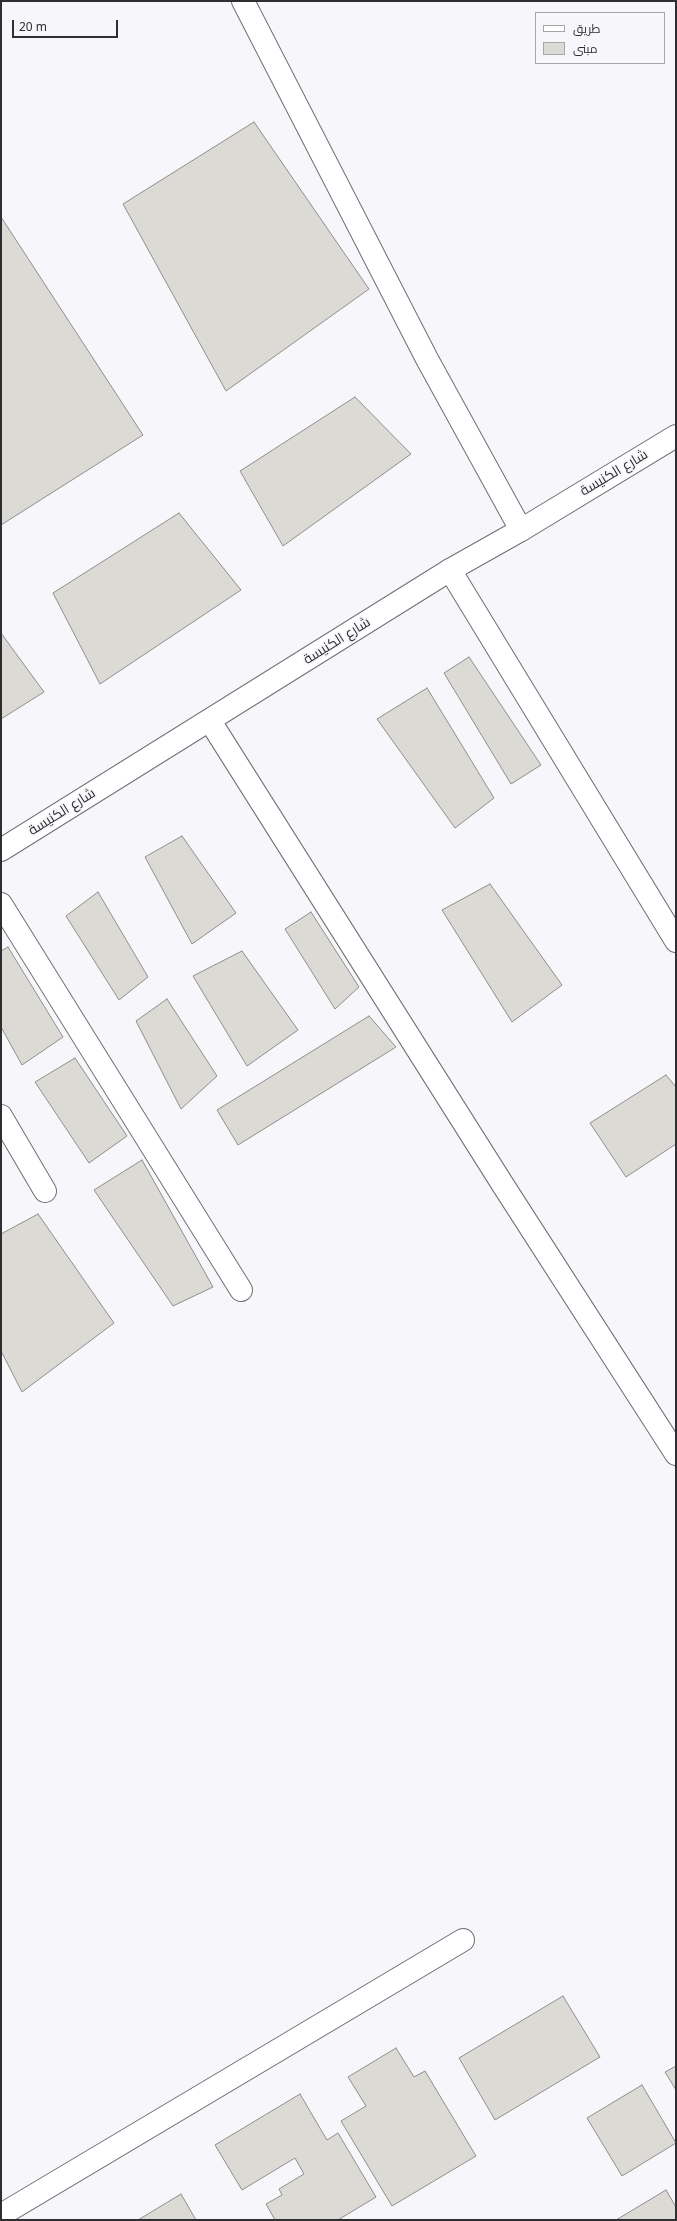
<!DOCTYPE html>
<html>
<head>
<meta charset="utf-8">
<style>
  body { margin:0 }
  #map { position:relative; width:677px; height:2221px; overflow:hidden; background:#f7f6fb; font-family:"Noto Sans",Cairo,sans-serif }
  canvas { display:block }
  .frame { position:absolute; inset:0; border:2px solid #2f2f31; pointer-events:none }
  .legend { position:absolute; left:535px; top:12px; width:130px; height:52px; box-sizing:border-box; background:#f7f6fb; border:1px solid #a7a6aa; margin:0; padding:5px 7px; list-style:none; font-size:12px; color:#2f2f31 }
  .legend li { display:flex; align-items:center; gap:8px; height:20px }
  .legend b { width:20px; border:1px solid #a7a6aa }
  .scale { position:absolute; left:12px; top:20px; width:106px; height:18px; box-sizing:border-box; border:2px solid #2f2f31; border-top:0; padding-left:5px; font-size:12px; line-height:14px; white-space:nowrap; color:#2f2f31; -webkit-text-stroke:3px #f7f6fb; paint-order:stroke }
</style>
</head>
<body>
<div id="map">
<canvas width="677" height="2221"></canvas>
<div class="frame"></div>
<ul class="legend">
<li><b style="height:5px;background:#fff"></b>طريق</li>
<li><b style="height:11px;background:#dbdad5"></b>مبنى</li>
</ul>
<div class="scale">20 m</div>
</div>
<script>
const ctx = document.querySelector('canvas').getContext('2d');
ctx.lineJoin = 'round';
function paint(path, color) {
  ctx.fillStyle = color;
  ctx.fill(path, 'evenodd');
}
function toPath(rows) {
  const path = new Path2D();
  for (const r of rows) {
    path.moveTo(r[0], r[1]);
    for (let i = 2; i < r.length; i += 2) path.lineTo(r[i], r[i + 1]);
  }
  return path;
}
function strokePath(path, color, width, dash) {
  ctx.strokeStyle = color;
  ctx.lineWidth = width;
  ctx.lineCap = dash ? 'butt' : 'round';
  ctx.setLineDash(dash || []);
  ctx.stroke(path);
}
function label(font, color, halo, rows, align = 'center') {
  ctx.font = font + ' "Noto Sans",Cairo,sans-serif';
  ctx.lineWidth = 3.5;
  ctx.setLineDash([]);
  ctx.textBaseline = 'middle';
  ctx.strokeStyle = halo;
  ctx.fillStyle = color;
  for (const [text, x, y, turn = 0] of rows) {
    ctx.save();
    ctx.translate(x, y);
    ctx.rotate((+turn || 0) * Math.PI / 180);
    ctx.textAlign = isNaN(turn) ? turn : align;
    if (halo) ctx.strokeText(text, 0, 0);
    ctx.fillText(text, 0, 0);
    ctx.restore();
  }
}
const building = toPath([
  [254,122,369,289,226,391,123,204,254,122],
  [1,217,143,435,1,525,1,217],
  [355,397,411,454,283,546,240,471,355,397],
  [179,513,241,590,100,684,53,593,179,513],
  [1,633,44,692,1,719,1,633],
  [469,657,541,765,511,784,444,673,469,657],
  [427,688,494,798,455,828,377,719,427,688],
  [182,836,236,913,192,944,145,857,182,836],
  [490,884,562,985,512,1022,442,910,490,884],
  [98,892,148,977,119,1000,66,916,98,892],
  [311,912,359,987,335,1009,285,929,311,912],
  [8,947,63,1037,22,1065,1,1027,1,951,8,947],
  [242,951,298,1030,247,1066,193,976,242,951],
  [167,999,217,1076,181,1109,136,1021,167,999],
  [369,1016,396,1047,238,1145,217,1110,369,1016],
  [75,1058,127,1136,89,1163,35,1082,75,1058],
  [666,1075,676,1087,676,1144,626,1177,590,1123,666,1075],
  [142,1160,213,1287,173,1306,94,1190,142,1160],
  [38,1214,114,1323,22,1392,1,1351,1,1234,38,1214],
  [563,1996,600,2057,495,2120,459,2058,563,1996],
  [396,2048,414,2077,425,2071,476,2156,392,2206,341,2121,366,2106,348,2077,396,2048],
  [676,2066,676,2090,665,2072,676,2066],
  [642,2085,676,2143,622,2176,587,2118,642,2085],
  [300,2094,327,2140,338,2133,376,2197,338,2220,275,2220,266,2204,282,2195,279,2189,304,2174,295,2158,242,2190,215,2145,300,2094],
  [666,2190,676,2207,676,2220,616,2220,666,2190],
  [181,2194,196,2220,138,2220,181,2194]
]);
const minor = toPath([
  [243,1,427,359,521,530],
  [450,570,676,941],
  [210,721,503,1185,676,1454],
  [1,904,241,1290],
  [1,1116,45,1191],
  [1,2215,463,1940]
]);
const major = toPath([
  [1,850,450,570,521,530,676,436]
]);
const streetNames = [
  ["شارع الكنيسة",614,473,-31],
  ["شارع الكنيسة",337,641,-32],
  ["شارع الكنيسة",62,812,-32]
];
paint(building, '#dbdad5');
strokePath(building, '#908e8a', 1);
strokePath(minor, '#6f6f73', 24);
strokePath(major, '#6f6f73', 24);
strokePath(minor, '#fff', 22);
strokePath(major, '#fff', 22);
label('14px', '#2f2f31', '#f7f6fb', streetNames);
</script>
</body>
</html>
